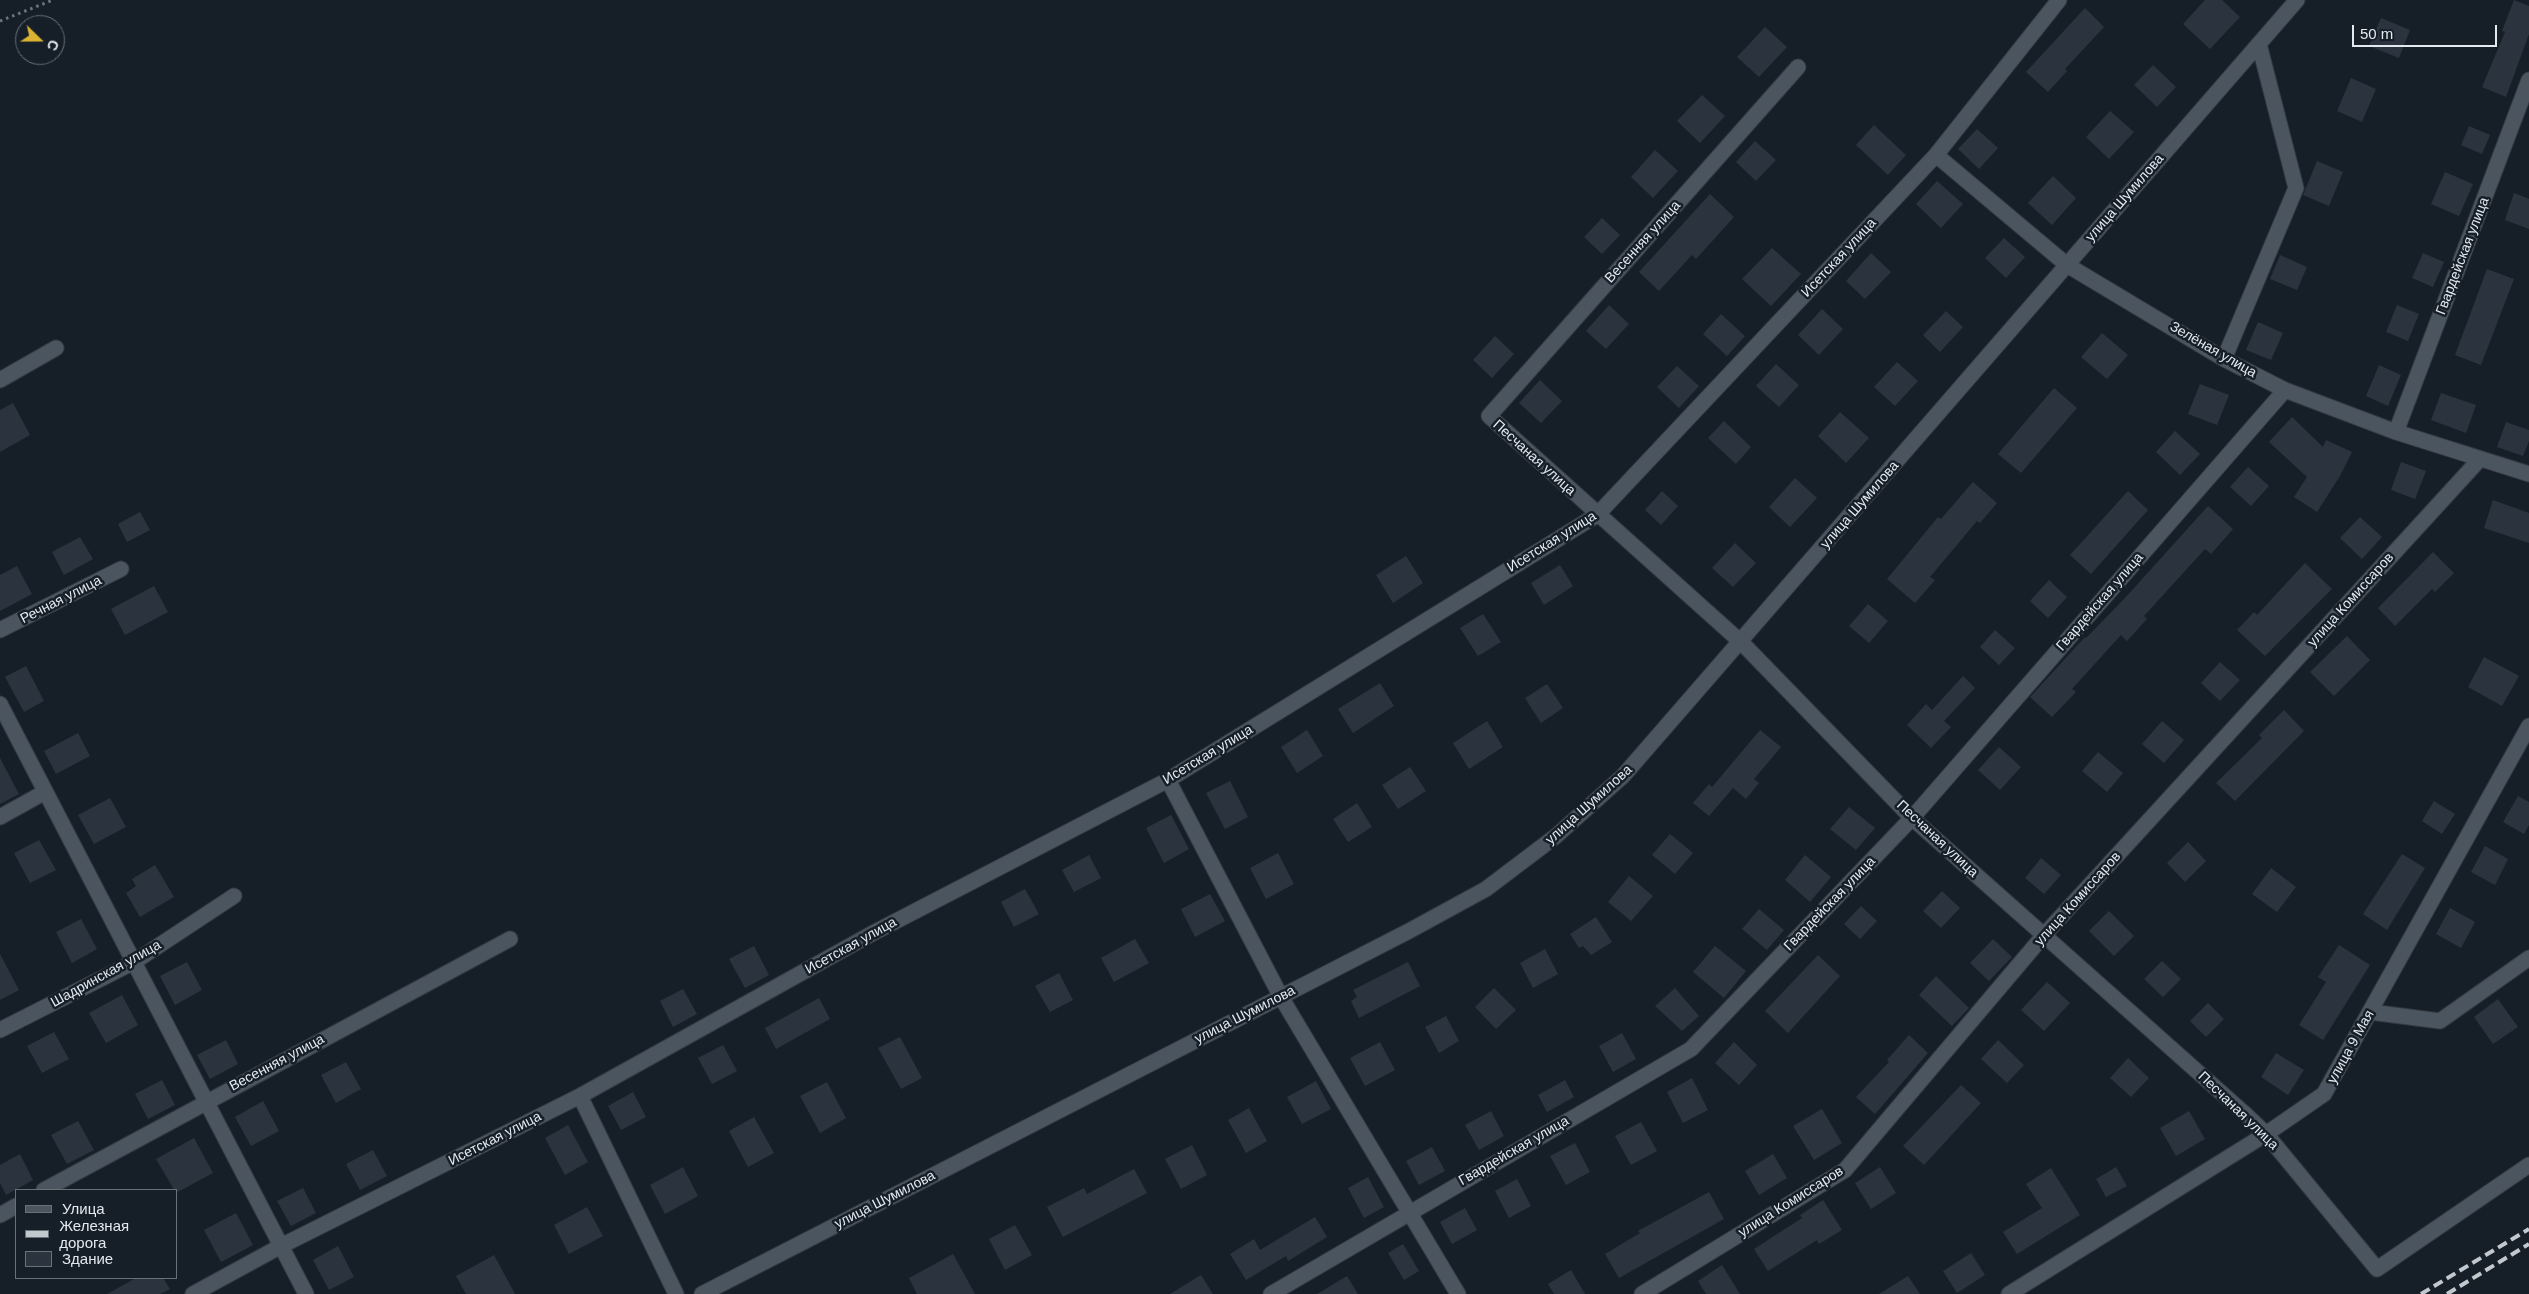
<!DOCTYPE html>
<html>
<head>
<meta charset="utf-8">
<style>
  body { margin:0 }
  #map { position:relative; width:2529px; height:1294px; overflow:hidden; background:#161f28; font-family:Arial,sans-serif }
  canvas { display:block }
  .legend { position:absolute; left:15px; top:1189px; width:162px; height:90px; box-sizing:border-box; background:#161f28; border:1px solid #687078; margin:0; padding:6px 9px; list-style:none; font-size:15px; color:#e3e9ef }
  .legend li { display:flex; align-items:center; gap:10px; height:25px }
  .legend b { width:25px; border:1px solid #687078 }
  .north { position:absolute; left:15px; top:15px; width:50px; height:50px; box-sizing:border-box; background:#161f28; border:1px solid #687078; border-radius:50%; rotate:112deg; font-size:14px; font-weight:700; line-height:20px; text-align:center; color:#e3e9ef }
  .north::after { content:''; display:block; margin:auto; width:18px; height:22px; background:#dcb233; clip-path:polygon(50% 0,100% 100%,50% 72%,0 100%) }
  .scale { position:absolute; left:2352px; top:25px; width:145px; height:22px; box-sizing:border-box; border:2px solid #e3e9ef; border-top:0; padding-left:6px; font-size:15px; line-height:18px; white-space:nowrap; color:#e3e9ef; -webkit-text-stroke:4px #161f28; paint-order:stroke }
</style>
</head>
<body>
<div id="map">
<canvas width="2529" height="1294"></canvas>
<ul class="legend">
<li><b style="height:6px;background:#4b5560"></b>Улица</li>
<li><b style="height:6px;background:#c1c8ce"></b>Железная дорога</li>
<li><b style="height:14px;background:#2b343e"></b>Здание</li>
</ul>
<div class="north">С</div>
<div class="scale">50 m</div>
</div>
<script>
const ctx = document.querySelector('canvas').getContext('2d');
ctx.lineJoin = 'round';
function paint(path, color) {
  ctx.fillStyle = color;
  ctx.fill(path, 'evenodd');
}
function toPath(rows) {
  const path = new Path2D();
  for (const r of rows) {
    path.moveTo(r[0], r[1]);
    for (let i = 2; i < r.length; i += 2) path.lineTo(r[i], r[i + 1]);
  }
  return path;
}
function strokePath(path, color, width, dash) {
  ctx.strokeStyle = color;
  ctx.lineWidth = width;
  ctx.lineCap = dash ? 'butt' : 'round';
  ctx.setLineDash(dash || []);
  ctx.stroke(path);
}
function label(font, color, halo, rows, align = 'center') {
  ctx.font = font + ' Arial,sans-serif';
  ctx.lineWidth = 5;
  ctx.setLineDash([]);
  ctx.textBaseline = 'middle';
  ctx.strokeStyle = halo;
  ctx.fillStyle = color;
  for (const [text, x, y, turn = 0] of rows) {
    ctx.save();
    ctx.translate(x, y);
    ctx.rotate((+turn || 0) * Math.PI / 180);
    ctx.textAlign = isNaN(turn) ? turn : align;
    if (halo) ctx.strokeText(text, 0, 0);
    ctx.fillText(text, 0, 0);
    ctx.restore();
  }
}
const building = toPath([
  [2205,0,2222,0,2240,17,2210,49,2183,24],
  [2514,0,2529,6,2529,34,2506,97,2482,87,2505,32,2502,31],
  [2085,8,2104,27,2065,69,2067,71,2048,92,2026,72],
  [2381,18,2410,30,2399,58,2369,46],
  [1765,27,1787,47,1759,77,1737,57],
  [2153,65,2176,87,2157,107,2134,85],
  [2351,78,2376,89,2362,122,2337,111],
  [1702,95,1725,116,1700,143,1677,121],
  [2110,111,2134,132,2109,159,2086,137],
  [1874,125,1906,155,1888,175,1856,145],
  [2469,126,2490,135,2482,154,2461,145],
  [1977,129,1998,148,1979,169,1958,149],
  [1755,141,1776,160,1756,181,1736,162],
  [1655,150,1678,171,1653,198,1631,177],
  [2317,161,2343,172,2329,206,2303,195],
  [2445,172,2473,184,2459,216,2431,204],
  [2053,176,2076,198,2052,225,2028,203],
  [1937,181,1963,204,1941,228,1916,204],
  [2514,193,2529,199,2529,229,2505,220],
  [1710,194,1734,217,1696,259,1692,255,1659,291,1639,272],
  [1602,218,1620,235,1602,254,1584,237],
  [2004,238,2025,257,2006,278,1985,258],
  [1772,248,1801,274,1771,306,1742,279],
  [1871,253,1891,272,1865,299,1846,281],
  [2423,253,2444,262,2433,287,2412,278],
  [2280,255,2307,267,2297,290,2270,279],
  [2487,269,2514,279,2481,365,2455,355],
  [1609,305,1629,324,1606,349,1586,331],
  [2397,305,2419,314,2408,341,2386,332],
  [1822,309,1843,329,1819,355,1798,335],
  [1946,311,1963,327,1940,352,1923,335],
  [1721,314,1745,336,1727,356,1703,334],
  [2258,322,2283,333,2271,360,2246,350],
  [2102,333,2128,355,2107,379,2081,357],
  [1495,336,1514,354,1492,378,1473,360],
  [1897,362,1918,381,1895,406,1874,387],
  [1776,364,1799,385,1779,407,1756,386],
  [2379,365,2401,375,2388,406,2366,396],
  [1677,366,1699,386,1679,408,1657,387],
  [1540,380,1562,401,1541,423,1519,403],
  [2200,384,2229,395,2217,425,2188,414],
  [2054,388,2077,408,2021,473,1998,454],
  [2441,393,2476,405,2466,433,2431,420],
  [13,403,30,435,0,452,0,410],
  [1840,412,1869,438,1846,463,1818,436],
  [2292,417,2323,447,2326,440,2352,452,2340,476,2317,512,2294,497,2307,477,2269,442],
  [1724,421,1751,447,1736,464,1708,438],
  [2506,422,2529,430,2529,441,2523,456,2497,447],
  [2175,431,2200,454,2180,475,2156,452],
  [2401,462,2426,471,2415,499,2391,490],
  [2248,467,2269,486,2251,506,2230,487],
  [1795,478,1817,498,1790,527,1769,507],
  [1973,482,1997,503,1980,523,1977,521,1930,577,1935,580,1915,603,1887,579,1938,517,1941,519],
  [1662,491,1678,506,1661,525,1645,510],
  [2128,491,2148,510,2091,574,2070,555],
  [2493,500,2529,513,2529,543,2484,528],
  [2208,506,2233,529,2211,554,2205,549,2144,616,2147,619,2127,641,2121,635,2072,689,2076,692,2052,717,2030,697,2085,637,2086,638,2125,598],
  [140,512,150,530,127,542,118,524],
  [2360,517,2382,537,2362,559,2340,538],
  [80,537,93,559,64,575,52,552],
  [1735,543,1756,563,1733,587,1712,568],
  [2433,552,2454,573,2435,592,2432,589,2395,626,2378,608],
  [1406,556,1423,583,1393,603,1376,575],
  [2305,563,2332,589,2265,656,2237,630,2254,612,2257,615],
  [1560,565,1573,586,1544,605,1531,583],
  [17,566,32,594,0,611,0,575],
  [2049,580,2067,597,2048,618,2030,601],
  [154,586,168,612,125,635,111,609],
  [1868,604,1888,621,1869,643,1849,626],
  [1483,614,1501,642,1478,656,1460,628],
  [1995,630,2015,648,1999,665,1980,647],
  [2347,636,2370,660,2334,696,2310,672],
  [2484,657,2519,676,2502,706,2468,687],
  [2220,662,2240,680,2220,701,2201,683],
  [26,666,44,701,24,712,5,677],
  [1963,676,1975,688,1944,721,1951,727,1931,748,1907,725,1926,704,1932,710],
  [1380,683,1394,706,1353,733,1338,709],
  [1547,684,1563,708,1541,723,1525,698],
  [2284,710,2304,731,2235,801,2216,783,2262,738,2259,735],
  [1487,721,1503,747,1469,769,1453,743],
  [2162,721,2184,740,2164,763,2142,744],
  [1307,730,1323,756,1297,773,1281,747],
  [1760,730,1781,747,1754,779,1759,783,1746,799,1733,788,1709,816,1693,803,1709,784,1712,787],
  [78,733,90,756,56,774,44,751],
  [1999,747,2021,767,2000,790,1978,770],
  [2098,752,2123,773,2107,792,2082,771],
  [0,758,19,794,0,804],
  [1410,767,1426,791,1398,809,1382,785],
  [1230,781,1248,817,1225,829,1206,793],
  [2518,796,2529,802,2529,825,2524,834,2503,822],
  [110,798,126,827,94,844,78,815],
  [2434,801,2455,814,2442,834,2422,821],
  [1357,803,1372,827,1348,842,1333,819],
  [1849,807,1875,828,1856,850,1830,829],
  [1171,815,1189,849,1164,863,1146,828],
  [1670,834,1693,853,1675,874,1652,855],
  [39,840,56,870,30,883,14,853],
  [2188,842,2206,861,2185,882,2167,863],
  [2485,846,2508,859,2495,885,2471,872],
  [1278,853,1294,884,1266,899,1250,868],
  [2402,854,2425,868,2387,930,2363,914],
  [1089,855,1101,878,1074,892,1062,870],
  [1805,855,1831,877,1810,902,1785,880],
  [2041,858,2061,875,2044,894,2025,878],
  [155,865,174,897,140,917,126,893,136,886,132,879],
  [2271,868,2296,887,2277,912,2252,894],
  [1629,876,1653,896,1631,921,1608,902],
  [1025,889,1039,914,1014,927,1001,902],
  [1942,891,1960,908,1941,928,1923,911],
  [1210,894,1225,921,1195,937,1181,909],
  [1861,906,1877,921,1860,939,1844,924],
  [2450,908,2475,922,2461,948,2436,934],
  [1759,909,1784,930,1767,950,1742,929],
  [2109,911,2134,936,2114,956,2089,931],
  [1596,917,1612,942,1591,955,1583,946,1579,948,1570,934],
  [81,919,97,949,72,963,56,932],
  [1135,939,1149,963,1114,982,1101,958],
  [1993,939,2012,957,1989,981,1970,963],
  [2339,945,2370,965,2323,1040,2299,1025,2326,982,2318,977],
  [754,946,769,975,745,988,729,959],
  [1715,946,1746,971,1724,998,1693,972],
  [1545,949,1558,974,1533,988,1520,963],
  [0,954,19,990,0,1000],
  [1818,955,1840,976,1788,1033,1765,1011],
  [2162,961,2181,979,2163,997,2144,979],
  [187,962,202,990,175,1005,160,976],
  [1408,962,1420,986,1359,1018,1351,1001,1357,997,1353,990],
  [1059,973,1073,1000,1050,1012,1035,986],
  [1936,976,1969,1008,1952,1026,1919,995],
  [2047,982,2070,1003,2044,1031,2021,1010],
  [1494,988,1516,1010,1496,1029,1475,1007],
  [1675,988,1699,1016,1682,1031,1655,1006],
  [683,989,697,1014,673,1027,660,1001],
  [122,995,138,1025,106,1043,89,1013],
  [819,998,830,1019,776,1049,765,1028],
  [2498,999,2518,1027,2493,1044,2474,1017],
  [2208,1003,2224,1019,2206,1037,2190,1021],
  [1446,1016,1459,1041,1439,1053,1425,1027],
  [54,1032,69,1059,42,1073,27,1046],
  [1622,1033,1636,1059,1613,1072,1599,1046],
  [1909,1035,1928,1053,1875,1114,1856,1097,1889,1062,1887,1060],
  [900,1037,922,1078,901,1089,878,1048],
  [226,1040,238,1064,210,1079,197,1055],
  [1998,1040,2024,1065,2007,1083,1981,1059],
  [1380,1042,1395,1070,1365,1086,1350,1058],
  [1734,1042,1757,1065,1739,1085,1715,1063],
  [723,1045,737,1071,712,1084,698,1058],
  [2276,1053,2304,1070,2288,1095,2261,1077],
  [2128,1058,2149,1078,2131,1097,2110,1078],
  [346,1062,361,1089,336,1103,321,1075],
  [1692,1078,1708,1110,1683,1123,1667,1092],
  [162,1080,175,1105,148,1119,135,1094],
  [1565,1080,1574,1097,1547,1112,1538,1095],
  [1316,1081,1331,1109,1302,1124,1287,1097],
  [827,1082,846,1118,820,1133,800,1096],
  [1961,1085,1981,1103,1924,1165,1903,1146],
  [633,1092,646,1117,621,1130,608,1106],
  [263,1101,279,1131,251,1146,235,1117],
  [1249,1108,1267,1141,1246,1153,1228,1120],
  [1822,1109,1842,1143,1814,1160,1793,1126],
  [1491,1111,1504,1136,1479,1150,1465,1125],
  [2189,1111,2205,1139,2176,1156,2160,1128],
  [754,1117,774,1153,748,1167,729,1131],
  [78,1121,94,1150,67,1164,51,1135],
  [1641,1122,1657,1151,1631,1165,1615,1136],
  [568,1125,588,1162,565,1175,545,1138],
  [194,1138,213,1173,176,1193,156,1159],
  [1575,1143,1590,1172,1566,1185,1550,1156],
  [1192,1145,1207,1175,1181,1189,1165,1159],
  [1432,1147,1445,1171,1419,1185,1406,1161],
  [373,1150,387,1176,360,1190,346,1164],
  [20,1154,33,1180,6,1195,0,1183,0,1165],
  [1773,1154,1787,1178,1759,1195,1745,1171],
  [683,1167,698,1196,665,1214,650,1185],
  [1880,1167,1896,1193,1871,1209,1855,1183],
  [2116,1167,2127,1186,2106,1197,2096,1179],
  [2051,1168,2080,1215,2017,1254,2003,1232,2042,1208,2026,1184],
  [1134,1169,1147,1193,1063,1237,1047,1207,1084,1188,1087,1194],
  [1368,1177,1384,1207,1364,1218,1348,1188],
  [1517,1179,1531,1206,1509,1218,1495,1191],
  [303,1188,316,1213,291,1226,277,1201],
  [1709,1192,1724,1219,1619,1278,1605,1254,1640,1233,1638,1231],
  [1823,1200,1842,1230,1819,1244,1817,1240,1768,1271,1754,1249,1802,1218,1800,1215],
  [587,1207,603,1236,569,1254,554,1225],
  [1465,1208,1477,1230,1452,1244,1440,1222],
  [236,1213,253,1245,221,1262,204,1230],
  [1315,1217,1327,1237,1288,1261,1286,1256,1246,1280,1230,1254,1254,1239,1260,1250],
  [1015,1225,1032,1255,1005,1270,989,1239],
  [1403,1244,1419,1271,1404,1280,1388,1253],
  [338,1246,354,1277,329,1290,313,1260],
  [1971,1253,1985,1275,1957,1293,1943,1271],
  [953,1254,975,1294,917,1294,909,1278],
  [494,1255,515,1294,466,1294,456,1276],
  [1722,1265,1740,1294,1706,1294,1698,1281],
  [1571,1270,1585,1294,1554,1294,1548,1284],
  [1201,1275,1213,1294,1170,1294],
  [1347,1276,1358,1294,1317,1294],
  [1908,1276,1920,1294,1879,1294],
  [136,1278,163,1278,170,1289,160,1294,107,1294]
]);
const path = toPath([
  [0,21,53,0]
]);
const minor = toPath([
  [1798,67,1489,416,1742,643,1912,818,2244,1113,2266,1134,2377,1269,2529,1165],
  [1936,155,2067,265,2224,359,2285,390,2396,432,2529,474],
  [2224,359,2296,188,2259,44],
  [0,380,56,348],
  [2396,432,2529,80],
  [0,630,121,569],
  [0,704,306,1294],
  [1168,780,1281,997,1458,1294],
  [0,817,45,792],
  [2370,1012,2440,1021,2529,958],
  [0,1030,134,962,234,896],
  [580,1096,676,1294],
  [44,1190,510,939],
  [0,1215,16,1206],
  [193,1294,281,1246,580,1096,875,932,1168,780,1597,515,1936,155,2059,0],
  [702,1294,1409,931,1486,889,1556,836,1623,776,2297,0],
  [1271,1294,1691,1049,1912,818,2285,390],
  [1642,1294,1845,1170,2044,935,2480,459],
  [2009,1294,2266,1134,2324,1094,2529,726]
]);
const rail = toPath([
  [2421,1294,2529,1229],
  [2447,1294,2529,1244]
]);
const streetNames = [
  ["улица Шумилова",2125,198,-49],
  ["Весенняя улица",1643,242,-48],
  ["Гвардейская улица",2463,256,-69],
  ["Исетская улица",1839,258,-47],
  ["Зелёная улица",2213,350,30],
  ["Песчаная улица",1534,458,42],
  ["улица Шумилова",1860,505,-49],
  ["Исетская улица",1552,542,-32],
  ["Речная улица",61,600,-27],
  ["улица Комиссаров",2351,600,-48],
  ["Гвардейская улица",2100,602,-49],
  ["Исетская улица",1208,755,-31],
  ["улица Шумилова",1589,805,-42],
  ["Песчаная улица",1937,839,43],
  ["улица Комиссаров",2078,899,-48],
  ["Гвардейская улица",1830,904,-46],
  ["Исетская улица",851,946,-29],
  ["Шадринская улица",106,974,-29],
  ["улица Шумилова",1245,1015,-27],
  ["улица 9 Мая",2351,1047,-61],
  ["Весенняя улица",277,1063,-28],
  ["Песчаная улица",2238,1111,44],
  ["Исетская улица",495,1139,-27],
  ["Гвардейская улица",1514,1151,-30],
  ["улица Шумилова",885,1200,-27],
  ["улица Комиссаров",1791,1202,-32]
];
paint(building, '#2b343e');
strokePath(minor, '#343a42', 17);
strokePath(path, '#6d757d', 3, [2.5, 4]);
strokePath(minor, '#4b5560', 15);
strokePath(rail, '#c1c8ce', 4, [10, 5]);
label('14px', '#e3e9ef', '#161f28', streetNames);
</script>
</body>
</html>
